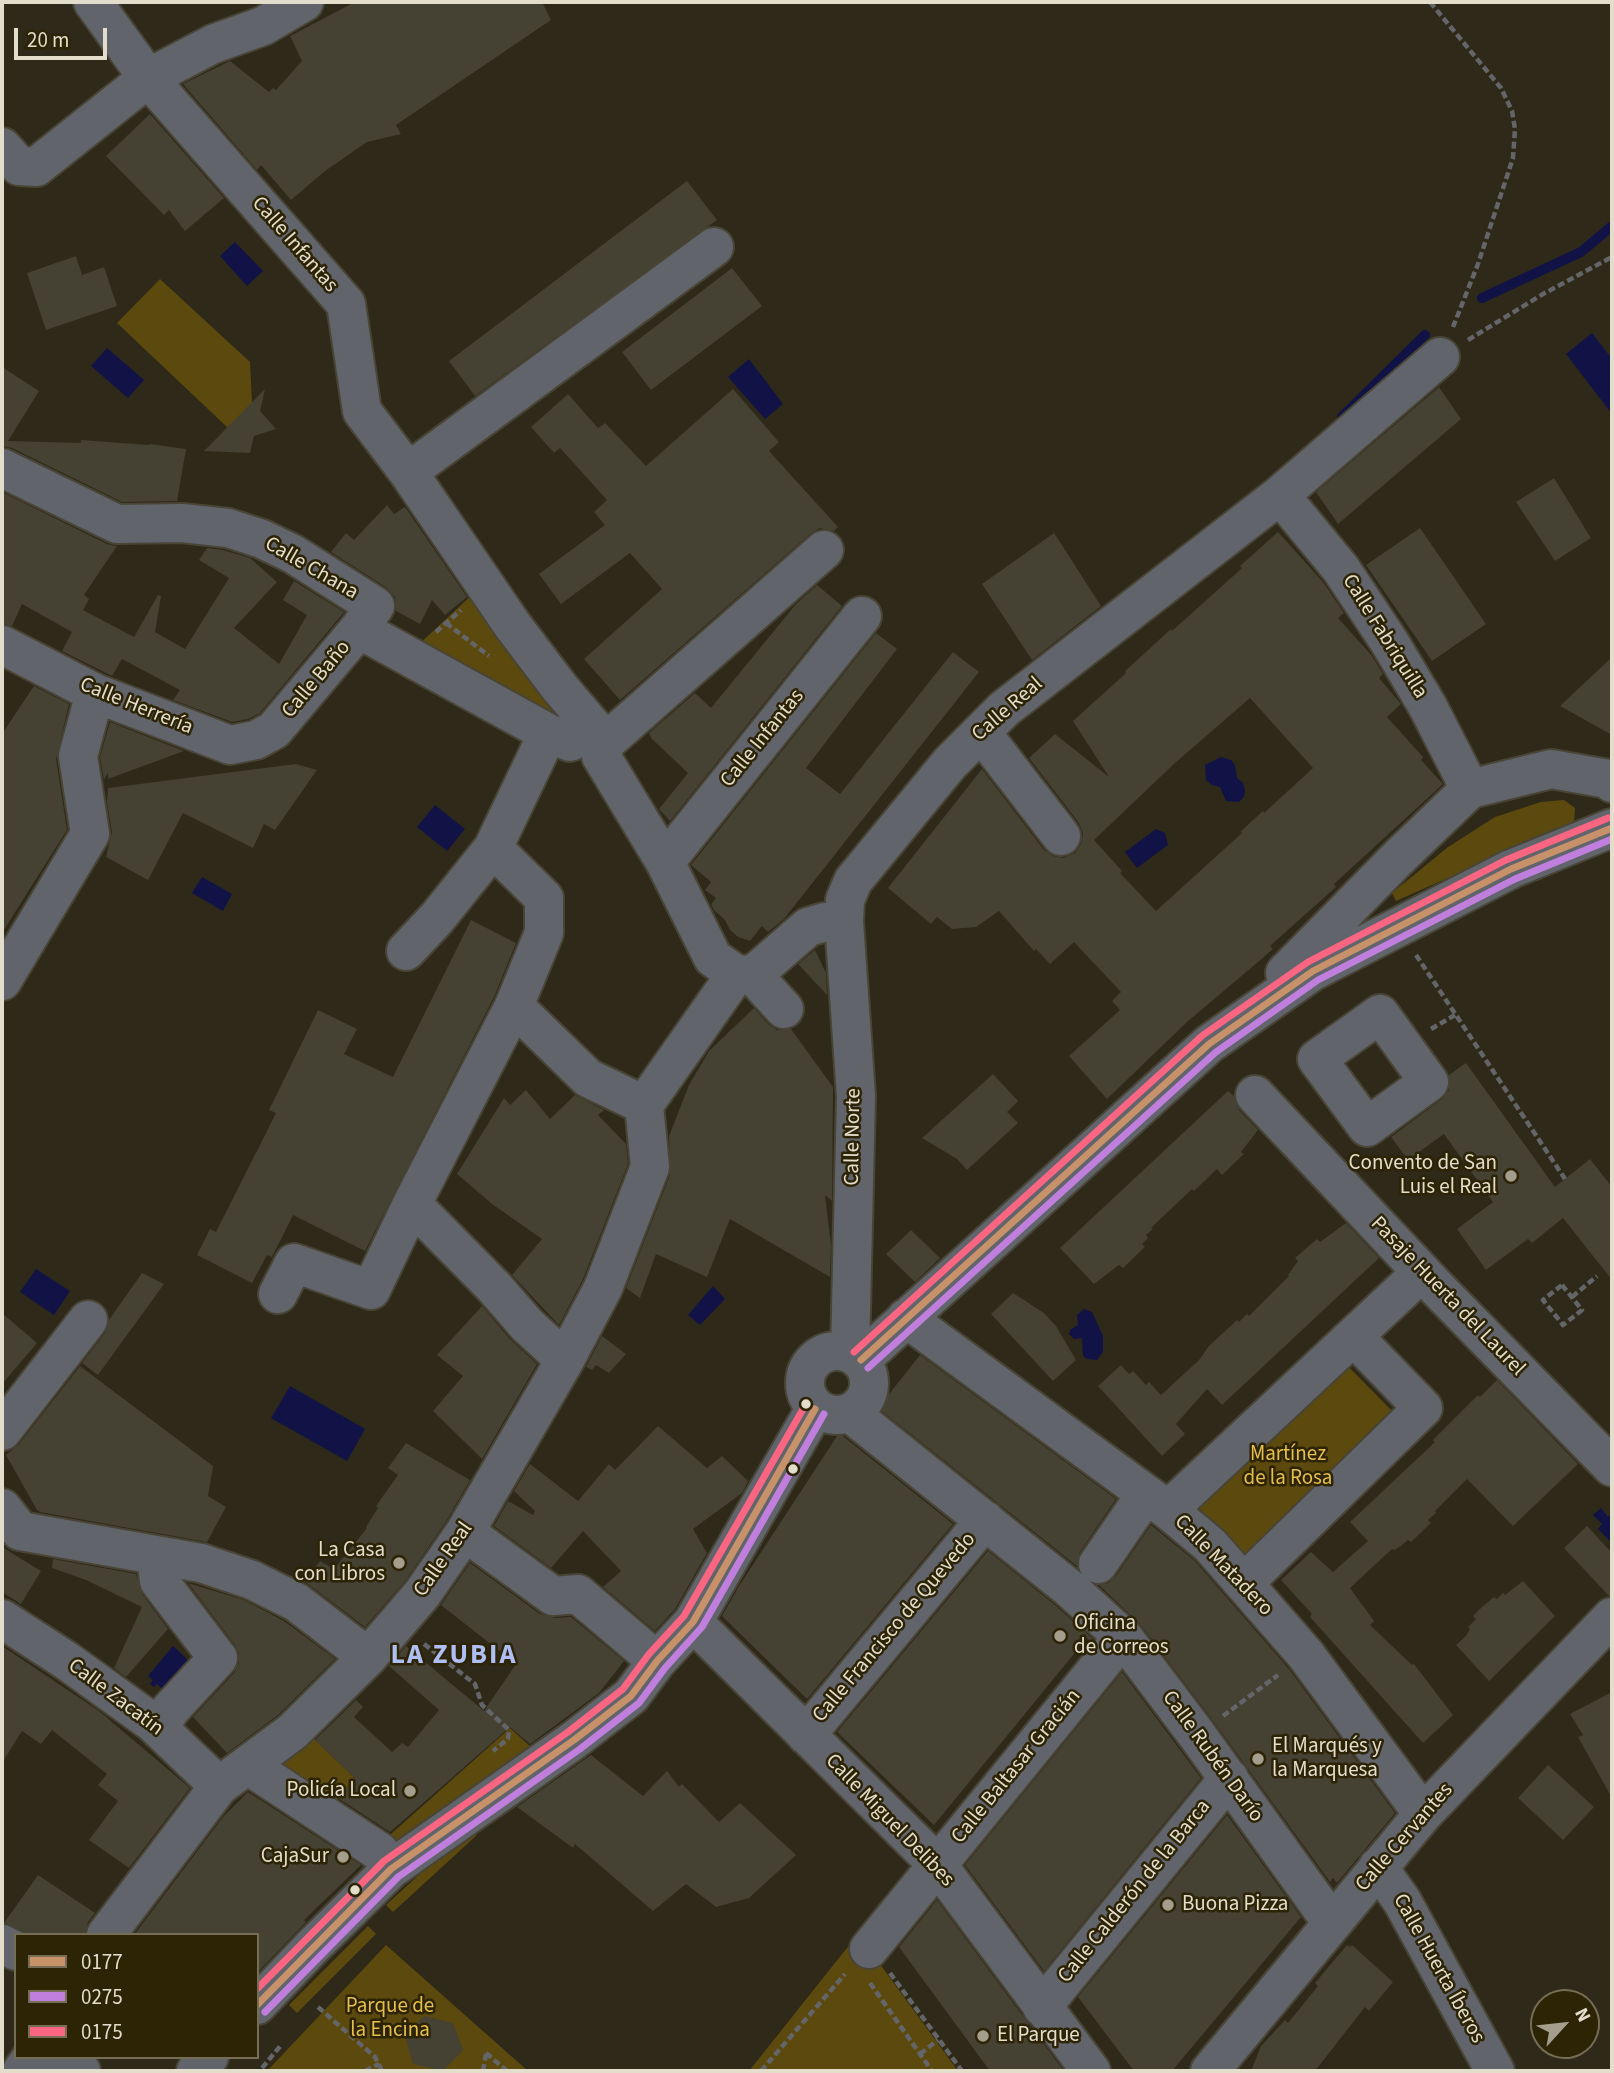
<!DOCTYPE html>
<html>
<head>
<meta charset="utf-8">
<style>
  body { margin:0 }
  #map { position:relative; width:1614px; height:2073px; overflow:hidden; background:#2e2918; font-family:"Source Sans 3",sans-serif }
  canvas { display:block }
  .frame { position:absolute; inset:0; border:4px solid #e3ddcc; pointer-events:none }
  .legend { position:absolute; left:14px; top:1933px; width:245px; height:126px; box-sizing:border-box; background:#2d2305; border:2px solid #766d55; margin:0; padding:9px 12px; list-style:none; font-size:21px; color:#e3ddcc }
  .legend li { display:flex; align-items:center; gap:14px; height:35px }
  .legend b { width:35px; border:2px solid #766d55 }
  .north { position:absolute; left:1530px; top:1989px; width:70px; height:70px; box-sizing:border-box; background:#2d2305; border:2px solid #766d55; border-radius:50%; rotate:63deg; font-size:19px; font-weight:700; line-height:28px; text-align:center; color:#e3ddcc }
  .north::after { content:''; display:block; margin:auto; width:24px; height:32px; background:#a49e8d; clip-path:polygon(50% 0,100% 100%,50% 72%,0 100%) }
  .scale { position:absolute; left:14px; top:28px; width:93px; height:32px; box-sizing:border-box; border:4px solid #e3ddcc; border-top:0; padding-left:9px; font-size:21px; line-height:24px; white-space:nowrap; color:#e3ddcc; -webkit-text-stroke:5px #2d2305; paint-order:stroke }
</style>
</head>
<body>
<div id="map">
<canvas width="1614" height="2073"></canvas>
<div class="frame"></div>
<ul class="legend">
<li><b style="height:9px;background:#c7916a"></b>0177</li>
<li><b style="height:9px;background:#c07fdc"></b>0275</li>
<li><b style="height:9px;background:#fa6682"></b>0175</li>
</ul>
<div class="north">N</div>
<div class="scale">20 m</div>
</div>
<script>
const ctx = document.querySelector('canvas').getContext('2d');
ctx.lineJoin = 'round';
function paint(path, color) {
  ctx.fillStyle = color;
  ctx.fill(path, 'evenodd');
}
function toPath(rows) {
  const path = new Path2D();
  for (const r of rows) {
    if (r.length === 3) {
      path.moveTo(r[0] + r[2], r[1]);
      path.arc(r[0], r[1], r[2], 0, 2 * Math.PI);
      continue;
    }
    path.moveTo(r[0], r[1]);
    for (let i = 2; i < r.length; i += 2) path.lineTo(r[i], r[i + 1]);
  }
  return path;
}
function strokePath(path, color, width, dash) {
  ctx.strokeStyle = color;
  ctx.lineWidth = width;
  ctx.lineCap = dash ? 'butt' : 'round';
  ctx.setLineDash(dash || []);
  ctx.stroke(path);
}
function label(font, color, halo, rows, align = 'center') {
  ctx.font = font + ' "Source Sans 3",sans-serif';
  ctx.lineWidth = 5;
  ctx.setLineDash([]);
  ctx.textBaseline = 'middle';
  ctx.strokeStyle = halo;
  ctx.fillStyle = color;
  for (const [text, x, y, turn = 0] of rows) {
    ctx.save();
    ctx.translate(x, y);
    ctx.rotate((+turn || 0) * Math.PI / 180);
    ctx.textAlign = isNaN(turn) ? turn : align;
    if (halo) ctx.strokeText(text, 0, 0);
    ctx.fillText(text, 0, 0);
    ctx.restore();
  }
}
const green = toPath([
  [160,279,250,362,252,403,228,428,117,323],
  [477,590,568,719,561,729,416,647],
  [1564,800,1575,808,1574,822,1396,901,1392,893,1448,847,1495,817,1541,802],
  [1342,1360,1396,1415,1249,1559,1195,1504],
  [510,1728,531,1747,383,1857,373,1850],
  [310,1735,355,1778,324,1816,267,1774],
  [470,1828,476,1836,393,1912,386,1905],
  [368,1926,376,1934,297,2013,289,2005],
  [858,1934,958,2071,749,2071],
  [386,1945,528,2071,267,2071]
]);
const water = toPath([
  [235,242,263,271,247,286,220,256],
  [1592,333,1612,359,1612,414,1566,354],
  [107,348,144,380,128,398,91,366],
  [749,359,783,404,765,419,728,377],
  [1221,757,1231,760,1235,765,1237,778,1243,783,1245,790,1244,797,1239,802,1226,801,1220,787,1212,785,1206,780,1205,765],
  [435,805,465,829,447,851,417,827],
  [1156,829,1165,833,1168,845,1137,868,1125,852],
  [202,877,232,894,223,911,192,893],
  [36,1269,70,1291,54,1315,20,1292],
  [713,1286,725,1299,700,1325,688,1315],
  [1084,1309,1092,1312,1103,1336,1103,1352,1097,1360,1087,1359,1083,1356,1082,1338,1074,1339,1069,1334,1070,1330,1078,1325,1077,1315],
  [290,1386,365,1429,347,1461,271,1418],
  [1601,1508,1608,1517,1612,1513,1612,1543,1598,1529,1602,1524,1593,1515],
  [173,1646,188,1660,162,1689,157,1684,154,1687,150,1684,153,1680,148,1676]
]);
const stream = toPath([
  [1482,298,1581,252,1612,226],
  [1342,417,1425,335]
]);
const building = toPath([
  [355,2,542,2,551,20,396,125,401,134,367,142,325,171,291,200,261,165,257,170,183,84,230,61,269,92,273,88,276,90,302,61,290,36],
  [150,114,224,198,185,231,169,210,164,215,106,156],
  [687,181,717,220,475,396,449,361],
  [76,256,82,275,104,267,117,306,46,330,27,273],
  [732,268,762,306,651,390,622,352],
  [2,367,39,391,8,441,81,443,81,440,149,445,150,444,186,449,177,501,122,502,12,448,2,446],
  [1439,387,1461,419,1338,524,1316,492],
  [265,389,260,411,276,429,254,436,250,453,204,451],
  [733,389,779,442,769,451,838,527,834,531,820,528,810,534,620,700,584,659,662,589,630,553,561,604,539,574,605,525,594,512,607,500,560,448,554,453,531,427,568,394,598,428,605,423,646,466],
  [1554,478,1591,538,1555,561,1516,502],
  [2,492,107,544,117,546,84,595,89,599,83,610,134,637,158,595,161,596,155,632,185,649,229,578,199,560,207,548,223,550,250,558,277,582,234,628,279,664,307,615,283,600,294,581,344,612,260,713,248,719,232,722,173,700,180,690,122,659,112,676,62,651,72,632,22,604,12,626,2,623],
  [387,505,394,514,405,507,467,597,445,615,432,600,420,624,396,611,395,597,387,588,331,552,346,533,354,540],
  [1420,528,1486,624,1432,661,1366,565],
  [1278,532,1323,582,1344,613,1338,618,1372,656,1383,674,1379,678,1401,704,1387,717,1423,757,1421,760,1443,784,1334,884,1336,887,1270,946,1273,949,1258,962,1187,1022,1107,1099,1069,1056,1120,1010,1112,1001,1121,992,1074,942,1050,964,1036,949,1034,951,999,911,976,927,952,929,937,917,931,924,888,888,982,769,1044,850,1053,856,1063,858,1075,853,1081,844,1083,834,1079,823,1029,758,1055,734,1109,777,1073,721,1126,673,1125,671,1171,629,1172,631,1242,568,1240,566],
  [1250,698,1313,768,1264,813,1263,811,1240,832,1242,833,1156,911,1120,873,1122,871,1094,840,1175,763],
  [1054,533,1101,606,1032,660,982,584],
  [817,585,842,606,670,821,659,809,688,773,652,739,649,733,695,693,711,708,796,604],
  [876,633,897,649,806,768,840,794,953,652,979,672,784,919,768,932,762,926,750,941,738,937,730,930,725,920,714,910,711,904,716,898,705,890,711,882,691,865],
  [1612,657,1612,735,1560,706],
  [34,686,69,704,56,759,67,830,2,933,2,734],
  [110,722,184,751,108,779,108,773,104,780,100,757],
  [296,764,317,770,275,830,264,824,253,848,183,813,148,880,106,857,112,832,107,803,108,788],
  [471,920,516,943,494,997,365,1251,293,1215,272,1257,267,1255,252,1283,197,1255,210,1229,216,1232,276,1113,269,1110,318,1010,357,1029,344,1054,393,1077],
  [815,950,826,973,827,995,798,964],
  [754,1008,768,1024,777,1030,791,1029,833,1087,832,1201,825,1195,831,1246,830,1277,730,1219,707,1277,656,1254,640,1298,626,1288,670,1175,669,1136,689,1085,709,1051],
  [1466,1063,1555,1187,1590,1159,1612,1187,1612,1280,1563,1218,1532,1243,1528,1239,1486,1270,1457,1229,1493,1202,1444,1134,1408,1160,1391,1137,1442,1099,1449,1090,1449,1075],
  [993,1074,1018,1101,1007,1112,1018,1123,967,1170,957,1159,922,1138],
  [526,1090,550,1119,575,1095,604,1110,598,1115,626,1144,628,1164,583,1279,559,1325,512,1275,542,1239,492,1204,457,1174,504,1098,510,1105],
  [1228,1091,1234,1096,1239,1110,1258,1130,1241,1152,1244,1154,1222,1175,1217,1169,1194,1191,1192,1189,1151,1228,1153,1229,1146,1235,1148,1238,1142,1244,1145,1247,1123,1268,1119,1265,1094,1284,1060,1248],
  [1346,1223,1379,1258,1222,1405,1207,1389,1176,1424,1185,1434,1162,1456,1098,1386,1121,1365,1129,1374,1133,1371,1146,1385,1149,1382,1161,1395,1199,1360,1209,1346,1237,1320,1239,1322,1247,1314,1249,1316,1289,1276,1288,1275,1298,1261,1295,1258,1317,1239,1320,1242],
  [911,1230,940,1258,915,1282,886,1254],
  [142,1273,164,1284,98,1375,82,1363,105,1333,109,1320],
  [1013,1293,1044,1313,1056,1326,1076,1360,1053,1381,991,1314],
  [482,1306,510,1339,537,1364,482,1459,433,1411,463,1376,437,1355],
  [2,1313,37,1343,2,1384],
  [602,1336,626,1354,609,1373,596,1365,592,1370,586,1367],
  [920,1355,1116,1499,1080,1552,1077,1566,878,1408],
  [80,1366,213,1466,208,1496,226,1507,207,1542,40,1512,37,1510,6,1455,19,1444],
  [1497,1380,1578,1464,1513,1526,1467,1479,1435,1511,1436,1513,1428,1520,1431,1523,1411,1542,1408,1540,1401,1546,1394,1550,1392,1549,1350,1588,1374,1621,1370,1625,1412,1665,1414,1664,1453,1715,1423,1743,1310,1617,1312,1614,1281,1580,1311,1552,1333,1572,1368,1541,1350,1522,1435,1442,1433,1440,1478,1395,1480,1397],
  [658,1426,707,1468,722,1456,748,1481,742,1493,693,1529,707,1553,675,1609,655,1631,603,1587,621,1571,583,1531,551,1568,494,1526,508,1501,533,1515,535,1511,514,1491,530,1464,578,1501,609,1464,615,1470],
  [839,1433,953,1524,807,1699,722,1616,739,1586],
  [406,1443,470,1480,447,1520,405,1581,365,1627,304,1581,320,1561,334,1569,367,1528,366,1527,378,1508,376,1506,398,1475,388,1468],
  [1151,1525,1195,1561,1289,1669,1395,1813,1337,1883,1333,1878,1330,1882,1214,1722,1140,1624,1099,1585,1108,1583,1116,1576],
  [1587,1526,1612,1553,1612,1596,1609,1596,1564,1548],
  [2,1547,41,1571,21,1604,2,1592],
  [988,1551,1055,1605,1093,1639,1091,1642,1087,1638,934,1825,837,1732],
  [53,1559,136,1574,142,1594,168,1629,126,1677,114,1668,142,1607,86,1580,52,1568],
  [470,1563,540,1614,555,1618,571,1617,624,1661,599,1693,530,1744,510,1727,390,1832,338,1798,355,1778,315,1740,356,1700,363,1707,354,1717,392,1752,402,1743,408,1747,439,1710,389,1666,406,1646,484,1711,516,1664,441,1605],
  [1523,1581,1555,1616,1489,1681,1456,1645,1466,1636,1470,1629,1468,1627,1476,1619,1473,1616,1482,1607,1494,1597,1497,1599,1503,1593,1505,1595],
  [188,1583,244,1600,284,1621,335,1659,278,1715,227,1753,193,1717,234,1673,239,1663,239,1653,235,1645],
  [2,1646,99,1711,190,1788,129,1868,89,1840,118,1801,98,1785,107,1774,52,1730,41,1744,22,1731,2,1763],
  [1122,1672,1201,1778,1044,1971,965,1865],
  [1612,1692,1612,1798,1578,1737,1583,1735,1570,1714],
  [591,1755,643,1796,667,1771,679,1787,682,1784,719,1822,740,1803,796,1855,749,1898,716,1907,686,1884,653,1911,575,1844,573,1848,517,1807],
  [1548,1765,1594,1807,1563,1840,1518,1798],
  [248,1792,361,1865,304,1920,306,1922,257,1973,257,1935,134,1935,223,1817],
  [1227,1815,1301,1917,1172,2071,1134,2071,1078,1997],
  [38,1875,95,1913,88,1922,85,1935,30,1935,4,1923],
  [937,1900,1028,2023,1064,2071,990,2071,899,1947],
  [1347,1945,1350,1947,1352,1945,1393,1982,1369,2011,1365,2007,1315,2071,1251,2071,1261,2046,1285,2020,1288,2023,1318,1986,1315,1983],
  [424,2016,453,2023,463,2050,443,2071,413,2064,405,2036]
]);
const path = toPath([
  [1430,2,1501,88,1512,111,1515,129,1513,158,1478,264,1453,327],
  [1468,340,1543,294,1612,257],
  [446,623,489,656],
  [436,632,461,610],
  [1416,955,1565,1179],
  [1431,1029,1455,1015],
  [1562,1285,1582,1310,1563,1325,1543,1300,1562,1285],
  [1572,1297,1597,1276],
  [424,1644,475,1684,482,1705,509,1730,508,1739,493,1751],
  [1223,1716,1278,1675],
  [890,1973,962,2071],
  [870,1983,932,2071],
  [318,2007,375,2057,382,2071],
  [486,2053,507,2071],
  [920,2054,938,2040],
  [262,2068,282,2044],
  [365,2071,379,2064],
  [483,2071,486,2054],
  [761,2071,845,1974]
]);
const minor = toPath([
  [93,2,148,78,346,304,362,411,408,472,513,626,560,688,606,742,601,756],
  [2,147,19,166,36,167,148,78,213,44,263,26,304,2],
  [2,468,117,524,182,523,228,528,262,539,293,554,375,606,359,629,548,733,570,742],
  [408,472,714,247],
  [1280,495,1341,569,1390,643,1428,707,1470,789],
  [2,645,95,693,230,745,256,740,274,730,359,629],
  [981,732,1061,836],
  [548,733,493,848,544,898,544,933,514,1006,412,1204,494,1287,527,1325,565,1360],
  [606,742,824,550],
  [601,756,665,862,713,958,736,974],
  [665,862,862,616],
  [406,951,437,918,493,848],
  [1285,973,1397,859,1470,789,1551,769,1608,779,1612,783],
  [736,974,753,975,808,927,825,922,844,922],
  [753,975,784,1009],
  [2,981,90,834,78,756,95,693],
  [514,1006,588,1078,644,1105],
  [1380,1014,1429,1082,1367,1127,1317,1059,1380,1014],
  [1255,1095,1435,1286,1612,1467],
  [278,1294,294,1263,371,1290,412,1204],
  [906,1318,1168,1510,1210,1545,1306,1655,1423,1814],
  [837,1383,32],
  [850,1352,856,1096,844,922,845,900,853,881,950,763,1004,709,1280,495,1440,357],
  [861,1360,1209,1044,1313,971,1511,869,1612,828],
  [850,1413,1069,1588,1123,1637,1197,1735,1332,1923],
  [2,1431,88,1320],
  [2,1508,20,1531,201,1563,252,1580,296,1602,368,1657],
  [1168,1510,1422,1272],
  [465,1532,553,1596,578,1594,657,1661],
  [156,1557,159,1581,218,1658,170,1710,159,1729],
  [1098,1564,1146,1494],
  [1244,1583,1423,1408,1354,1337],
  [2,1619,67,1661,153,1723,219,1786],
  [693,1622,937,1864,1091,2071],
  [806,1735,985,1520],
  [249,1766,380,1852,391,1869],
  [1378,1867,1402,1901,1495,2071],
  [106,1935,219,1786,292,1732,368,1657,422,1594,465,1532,565,1360,603,1288,650,1167,644,1105,736,974],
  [2,1944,16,1951],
  [869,1949,1123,1637],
  [257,2005,311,1948,391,1869,574,1740,631,1696,657,1661,693,1622,815,1409],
  [1042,2007,1229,1778],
  [61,2057,81,2071],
  [22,2071,32,2057],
  [196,2071,209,2057],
  [1210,2071,1423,1814,1612,1617]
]);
const bus1 = toPath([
  [861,1360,1209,1044,1313,971,1511,869,1612,828],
  [257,2005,391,1869,574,1740,631,1696,657,1661,693,1622,815,1409]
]);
const bus2 = toPath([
  [868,1368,1216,1052,1318,980,1515,879,1612,839],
  [265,2012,398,1877,580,1749,639,1703,665,1668,702,1627,824,1414]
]);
const bus3 = toPath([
  [854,1352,1203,1035,1308,962,1506,860,1608,818],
  [257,1989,384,1861,568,1732,623,1689,649,1654,684,1616,806,1404]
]);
const markers = [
  [1511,1176,7,"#a49e8d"],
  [806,1404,6,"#e3ddcc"],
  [793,1469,6,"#e3ddcc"],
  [399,1563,7,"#a49e8d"],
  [1060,1636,7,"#a49e8d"],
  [1258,1759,7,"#a49e8d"],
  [410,1791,7,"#a49e8d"],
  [343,1857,7,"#a49e8d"],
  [355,1890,6,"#e3ddcc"],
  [1168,1905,7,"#a49e8d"],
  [983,2036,7,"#a49e8d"]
];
const streetNames = [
  ["Calle Infantas",294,245,49],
  ["Calle Chana",311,569,30],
  ["Calle Fabriquilla",1384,637,58],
  ["Calle Baño",317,680,-50],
  ["Calle Herrería",136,707,22],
  ["Calle Real",1008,710,-41],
  ["Calle Infantas",763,739,-51],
  ["Calle Norte",854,1137,-89],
  ["Pasaje Huerta del Laurel",1447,1297,46],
  ["Calle Real",444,1560,-55],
  ["Calle Matadero",1223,1566,46],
  ["Calle Francisco de Quevedo",895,1628,-50],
  ["Calle Zacatín",115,1698,37],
  ["Calle Rubén Darío",1212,1757,54],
  ["Calle Baltasar Gracián",1017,1767,-51],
  ["Calle Miguel Delibes",889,1821,46],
  ["Calle Cervantes",1405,1838,-49],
  ["Calle Calderón de la Barca",1135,1892,-51],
  ["Calle Huerta Íberos",1438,1969,61]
];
const poiNames = [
  ["Convento de San",1497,1164],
  ["Luis el Real",1497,1188],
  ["La Casa",385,1551],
  ["con Libros",385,1575],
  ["Oficina",1074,1624,"left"],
  ["de Correos",1074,1648,"left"],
  ["El Marqués y",1272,1747,"left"],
  ["la Marquesa",1272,1771,"left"],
  ["Policía Local",396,1791],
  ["CajaSur",329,1857],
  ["Buona Pizza",1182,1905,"left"],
  ["El Parque",997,2036,"left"]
];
const parkNames = [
  ["Martínez",1288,1455],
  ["de la Rosa",1288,1479],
  ["Parque de",390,2007],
  ["la Encina",390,2031]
];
const districtNames = [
  ["LA ZUBIA",454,1657]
];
paint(green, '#5b490e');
paint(water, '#111347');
strokePath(stream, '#111347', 10);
paint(building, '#454133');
strokePath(minor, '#494536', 42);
strokePath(path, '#646568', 4.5, [7, 3.5]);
strokePath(minor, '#62646c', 38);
strokePath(bus1, '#c7916a', 7);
strokePath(bus2, '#c07fdc', 7);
strokePath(bus3, '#fa6682', 7);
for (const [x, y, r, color] of markers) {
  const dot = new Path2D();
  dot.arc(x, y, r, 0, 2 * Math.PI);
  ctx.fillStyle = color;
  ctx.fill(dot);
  strokePath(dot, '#2d2305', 2.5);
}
label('21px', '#e3ddcc', '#2d2305', streetNames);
label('21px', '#e3ddcc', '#2d2305', poiNames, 'right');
label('21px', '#e4bf4d', '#2d2305', parkNames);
ctx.letterSpacing = '2px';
label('bold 28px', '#afbef5', '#2d2305', districtNames);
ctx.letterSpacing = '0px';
</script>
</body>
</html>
